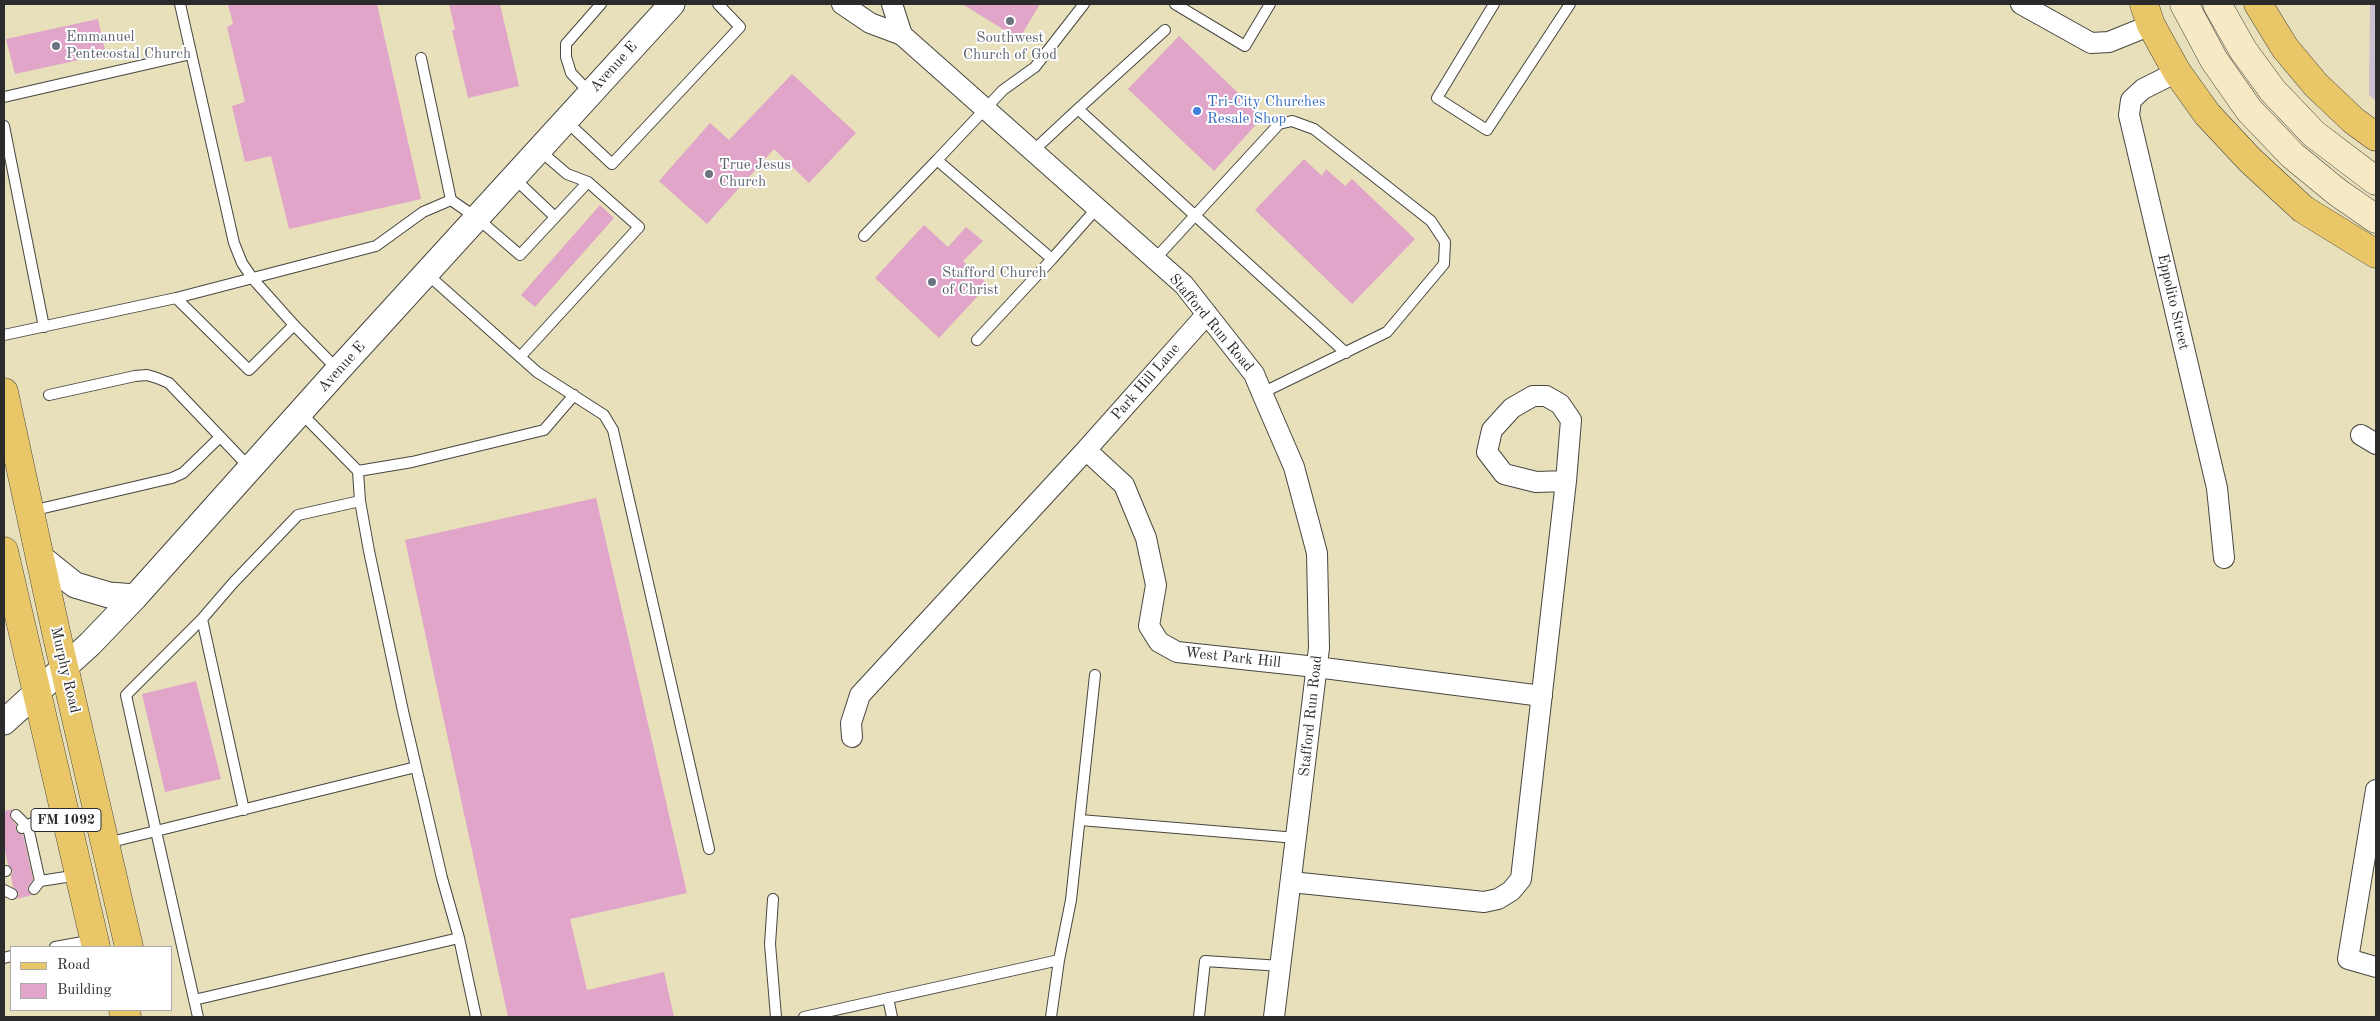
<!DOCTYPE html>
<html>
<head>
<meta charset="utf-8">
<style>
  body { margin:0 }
  #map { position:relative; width:2380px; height:1021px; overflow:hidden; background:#e7e0ba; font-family:"Old Standard TT",serif }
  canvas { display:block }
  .frame { position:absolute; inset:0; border:5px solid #2b2b2b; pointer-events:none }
  .legend { position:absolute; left:10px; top:946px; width:162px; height:65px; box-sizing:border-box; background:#fff; border:1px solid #aaa; margin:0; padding:6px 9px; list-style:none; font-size:15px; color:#2b2b2b }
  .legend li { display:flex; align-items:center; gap:10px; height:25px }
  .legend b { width:25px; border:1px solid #aaa }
</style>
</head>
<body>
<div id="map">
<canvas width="2380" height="1021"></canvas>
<div class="frame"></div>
<ul class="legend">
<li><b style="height:6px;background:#e9c769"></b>Road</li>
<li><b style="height:14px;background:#e0a5c8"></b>Building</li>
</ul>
</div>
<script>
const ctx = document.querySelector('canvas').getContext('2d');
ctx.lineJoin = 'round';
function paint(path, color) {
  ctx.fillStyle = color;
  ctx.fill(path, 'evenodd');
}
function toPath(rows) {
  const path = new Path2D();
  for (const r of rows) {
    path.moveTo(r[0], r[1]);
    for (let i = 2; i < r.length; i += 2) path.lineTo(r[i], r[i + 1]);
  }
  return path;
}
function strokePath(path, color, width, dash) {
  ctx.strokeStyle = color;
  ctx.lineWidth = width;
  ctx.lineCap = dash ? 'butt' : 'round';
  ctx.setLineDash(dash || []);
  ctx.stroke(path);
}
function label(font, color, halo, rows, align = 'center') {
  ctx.font = font + ' "Old Standard TT",serif';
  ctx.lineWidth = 4;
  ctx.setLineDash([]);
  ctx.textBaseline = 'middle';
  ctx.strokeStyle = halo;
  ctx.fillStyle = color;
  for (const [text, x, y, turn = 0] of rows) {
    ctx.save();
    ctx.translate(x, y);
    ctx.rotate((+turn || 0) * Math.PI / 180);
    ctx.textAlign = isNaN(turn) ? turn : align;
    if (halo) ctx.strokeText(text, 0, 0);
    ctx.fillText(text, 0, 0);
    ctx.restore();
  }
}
const industrial = toPath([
  [2370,4,2376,4,2376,101,2369,95]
]);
const building = toPath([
  [228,4,377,4,421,199,289,229,271,156,245,162,232,106,245,102,227,27,233,24],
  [449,4,500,4,519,86,468,98,452,30,455,30],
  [962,4,1040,4,1019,39],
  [98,19,106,54,15,74,6,39],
  [1179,36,1263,117,1214,171,1128,89],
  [792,74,856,133,809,183,774,149,707,224,659,181,710,123,729,140],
  [1304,159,1322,176,1326,169,1345,186,1352,179,1415,239,1352,304,1255,210],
  [600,205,614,218,535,307,521,295],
  [924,225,948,247,966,227,983,241,963,261,988,285,939,338,875,278],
  [596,498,687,893,570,919,587,990,664,972,674,1017,508,1017,405,540],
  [196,681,221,779,165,792,142,694],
  [13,809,10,813,10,817,16,825,16,831,23,835,33,879,27,889,32,895,17,899,19,893,13,887,11,876,13,871,8,865,4,845,4,811]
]);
const service = toPath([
  [180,4,234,243,242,263,253,279,294,325,338,370],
  [1084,4,1035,67,1003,90,937,160,1052,259,1097,208],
  [1175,4,1245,46,1270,4],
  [1494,4,1437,98,1487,130,1570,4],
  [421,58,451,200],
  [590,93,571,73,566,57,566,44,601,4],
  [4,97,191,54],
  [1078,109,1165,30],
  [566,121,612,164,740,27,718,4],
  [4,126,44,327],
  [1033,151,1078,109,1346,353],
  [514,178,555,217],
  [864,236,937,160],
  [1155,259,1279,124,1292,121,1314,129,1431,221,1445,242,1444,264,1387,332,1262,393],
  [427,274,537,372,604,415,613,430,709,849],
  [176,298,249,370,294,325],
  [4,335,176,298,376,246,423,212,451,200,477,218,520,255,588,182],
  [977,340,1052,259],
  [520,357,639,227,588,182,567,174,539,150],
  [49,395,135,376,147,375,157,378,169,383,250,468],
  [301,413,358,471,412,462,544,430,574,395],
  [358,471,360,501,369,551,403,711,442,878,459,938],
  [360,501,298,515,233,583,202,619,126,695,156,831,416,767],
  [31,511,172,478,183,473,220,437],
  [202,619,244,810],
  [16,815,28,827,40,881,34,889],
  [1080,820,1297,838],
  [22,828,62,809],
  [107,843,156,831,198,1017],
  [4,871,6,871],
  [40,881,79,875],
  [4,890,12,894],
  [773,899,770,944,776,1017],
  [55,947,94,940],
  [4,958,11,956],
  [888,998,892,1017],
  [194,1000,459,938,476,1017],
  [804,1017,1059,960,1071,900,1095,675],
  [1051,1017,1059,960],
  [1199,1017,1205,961,1281,966]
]);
const minor = toPath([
  [842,4,870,23,902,35,1184,285,1254,374,1262,393,1294,467,1317,553,1319,648,1274,1017],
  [892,4,902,35],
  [2021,4,2091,43,2109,42,2151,25],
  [2177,72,2143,89,2131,100,2129,115,2217,488,2224,558],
  [2361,435,2376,444],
  [1086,450,1124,485,1146,538,1156,585,1149,626,1159,642,1177,652,1316,667,1542,696],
  [852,737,851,723,860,695,1086,450,1207,314],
  [2376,790,2348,959,2376,967],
  [1291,882,1484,902,1498,899,1511,891,1521,879,1566,481,1571,420,1560,404,1546,396,1533,396,1512,408,1492,430,1487,452,1504,474,1536,482,1566,481]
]);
const tertiary = toPath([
  [40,557,75,585,109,595,135,597],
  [4,722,90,644,135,597,338,370,672,4]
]);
const secondary = toPath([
  [2184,4,2214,60,2249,110,2292,155,2337,192,2376,219],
  [2217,4,2243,50,2273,91,2314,134,2376,181]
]);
const primary = toPath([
  [4,392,56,632,129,947],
  [4,551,96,947],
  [123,1010,127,1017]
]);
const trunk = toPath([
  [2144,4,2151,25,2177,72,2207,114,2250,160,2303,209,2376,254],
  [2258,4,2285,48,2316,85,2354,121,2376,137]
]);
const markers = [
  [1010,21,5,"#6b7280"],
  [56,46,5,"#6b7280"],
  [1197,111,5,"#3f7fe0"],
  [709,174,5,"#6b7280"],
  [932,282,5,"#6b7280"]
];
const shields = [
  [66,820,70]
];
const shieldNames = [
  ["FM 1092",66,820]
];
const worshipNames = [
  ["Emmanuel",66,37],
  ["Pentecostal Church",66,54],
  ["Southwest",1010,38,"center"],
  ["Church of God",1010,55,"center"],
  ["True Jesus",719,165],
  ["Church",719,182],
  ["Stafford Church",942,273],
  ["of Christ",942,290]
];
const streetNames = [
  ["Avenue E",614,67,-48],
  ["Eppolito Street",2173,302,77],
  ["Stafford Run Road",1211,323,50],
  ["Avenue E",342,367,-48],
  ["Park Hill Lane",1146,382,-49],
  ["West Park Hill",1233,658,6],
  ["Murphy Road",65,670,77],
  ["Stafford Run Road",1311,716,-84]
];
const shopNames = [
  ["Tri-City Churches",1207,102],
  ["Resale Shop",1207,119]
];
paint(industrial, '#cdbed2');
paint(building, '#e0a5c8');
strokePath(service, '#474640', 12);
strokePath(minor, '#474640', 22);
strokePath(tertiary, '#474640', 27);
strokePath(secondary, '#474640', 29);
strokePath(primary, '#474640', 29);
strokePath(trunk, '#474640', 29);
strokePath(service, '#fff', 10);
strokePath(minor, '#fff', 20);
strokePath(tertiary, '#fff', 25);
strokePath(secondary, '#f6e9c3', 28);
strokePath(primary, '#e9c769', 28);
strokePath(trunk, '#e9c769', 28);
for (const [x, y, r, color] of markers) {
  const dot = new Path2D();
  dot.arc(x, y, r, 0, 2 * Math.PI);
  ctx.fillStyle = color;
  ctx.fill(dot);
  strokePath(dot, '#fff', 2);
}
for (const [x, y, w] of shields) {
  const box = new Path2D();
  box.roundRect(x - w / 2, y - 11.5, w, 23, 4);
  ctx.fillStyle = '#fff';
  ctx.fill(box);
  strokePath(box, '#2b2b2b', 1);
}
label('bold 14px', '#2b2b2b', null, shieldNames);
label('15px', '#5b616d', '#fff', worshipNames, 'left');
label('15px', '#2b2b2b', '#fff', streetNames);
label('15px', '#366cbe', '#fff', shopNames, 'left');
</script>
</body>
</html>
